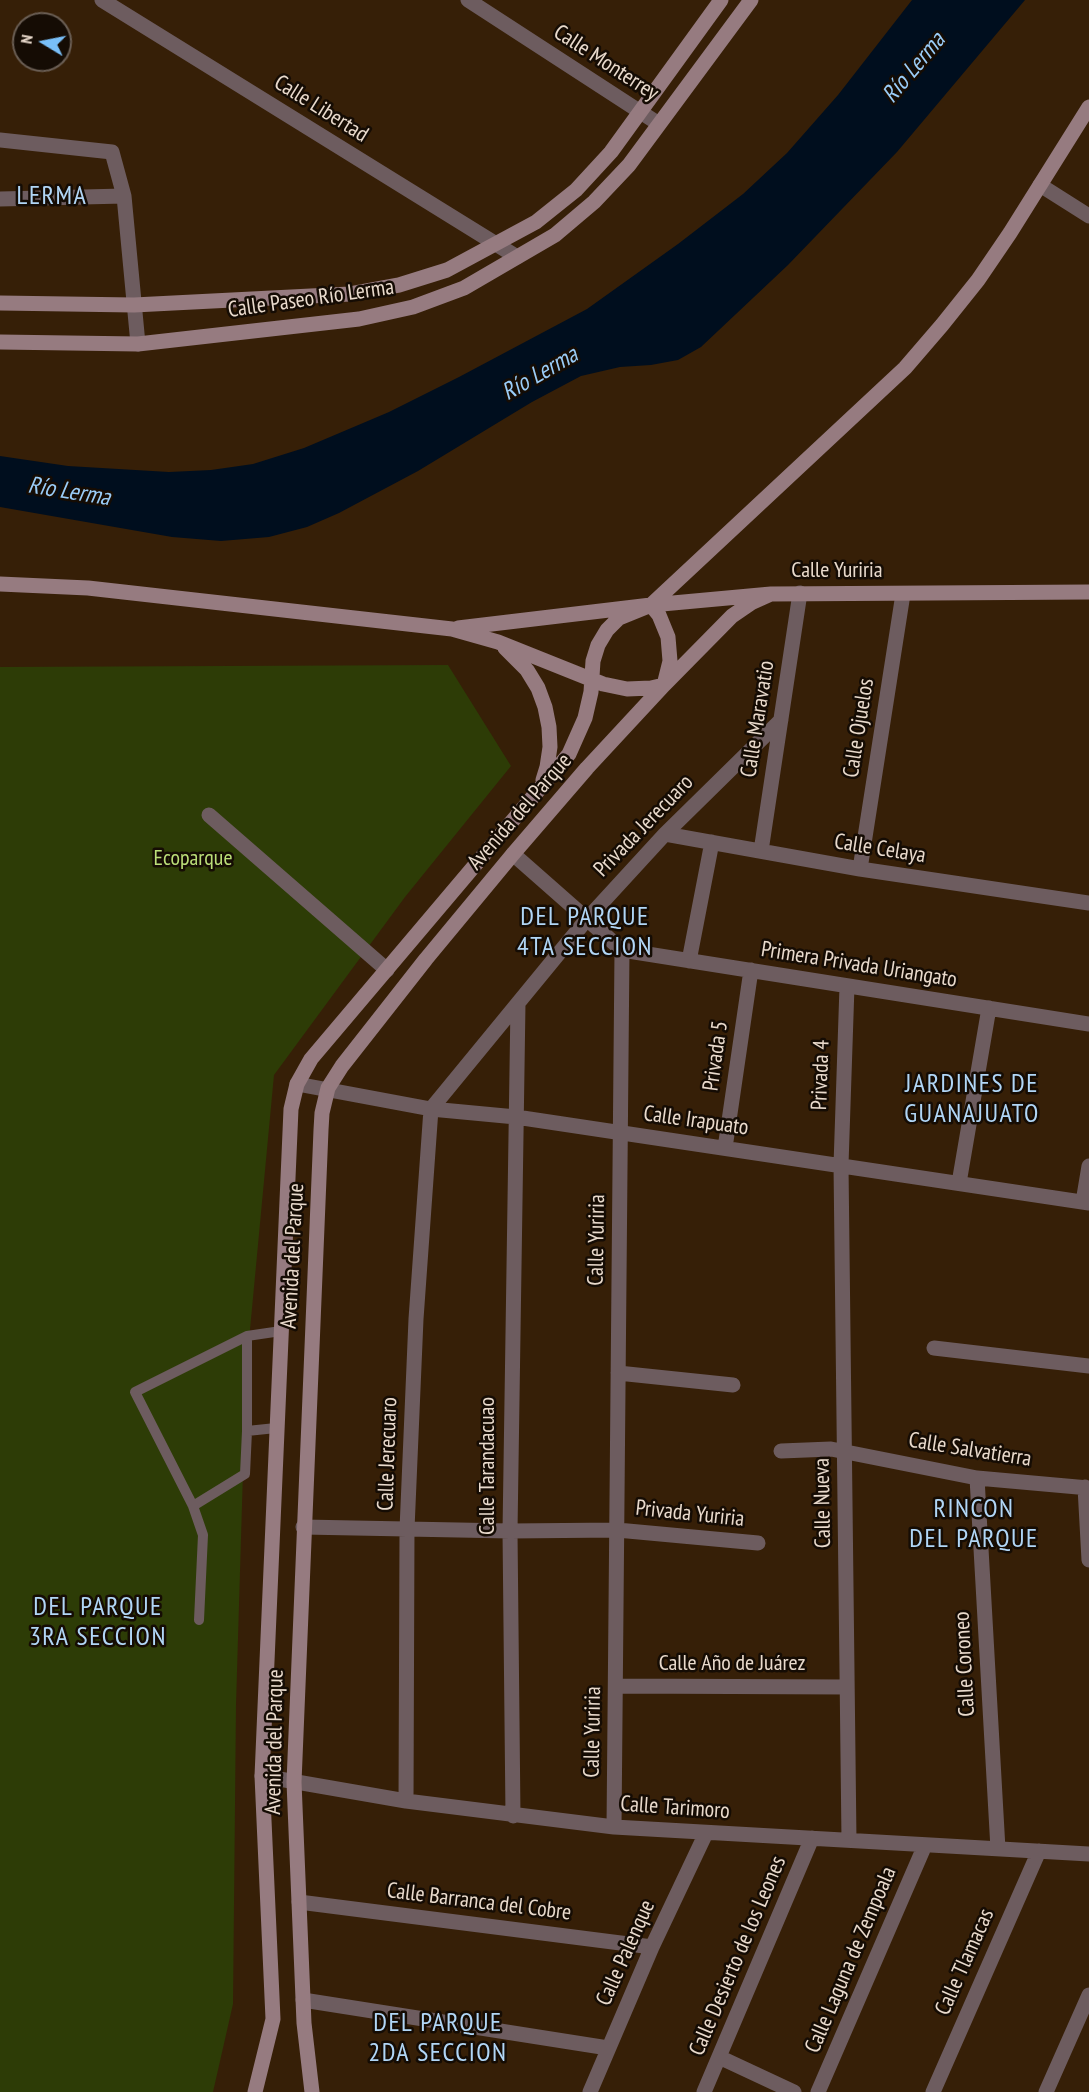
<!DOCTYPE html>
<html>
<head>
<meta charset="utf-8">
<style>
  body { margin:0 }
  #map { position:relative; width:1089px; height:2092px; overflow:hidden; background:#361f07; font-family:"PT Sans Narrow",sans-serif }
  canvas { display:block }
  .north { position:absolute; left:12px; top:12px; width:60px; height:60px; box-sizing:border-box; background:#150c04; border:2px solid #6a5e54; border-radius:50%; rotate:280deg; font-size:16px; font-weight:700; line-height:24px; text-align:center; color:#e9dacc }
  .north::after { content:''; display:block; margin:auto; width:21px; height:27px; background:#79bff8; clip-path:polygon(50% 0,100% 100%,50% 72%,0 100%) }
</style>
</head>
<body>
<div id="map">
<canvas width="1089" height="2092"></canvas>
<div class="north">N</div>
</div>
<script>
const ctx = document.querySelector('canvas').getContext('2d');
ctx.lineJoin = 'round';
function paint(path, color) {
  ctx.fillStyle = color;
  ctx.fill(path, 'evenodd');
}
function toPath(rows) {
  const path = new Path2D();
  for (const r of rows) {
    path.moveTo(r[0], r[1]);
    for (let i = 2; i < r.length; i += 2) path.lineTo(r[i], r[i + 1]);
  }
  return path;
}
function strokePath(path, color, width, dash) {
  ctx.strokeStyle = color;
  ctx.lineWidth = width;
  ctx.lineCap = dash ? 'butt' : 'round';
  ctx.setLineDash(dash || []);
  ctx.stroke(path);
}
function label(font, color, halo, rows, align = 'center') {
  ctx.font = font + ' "PT Sans Narrow",sans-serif';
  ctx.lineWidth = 5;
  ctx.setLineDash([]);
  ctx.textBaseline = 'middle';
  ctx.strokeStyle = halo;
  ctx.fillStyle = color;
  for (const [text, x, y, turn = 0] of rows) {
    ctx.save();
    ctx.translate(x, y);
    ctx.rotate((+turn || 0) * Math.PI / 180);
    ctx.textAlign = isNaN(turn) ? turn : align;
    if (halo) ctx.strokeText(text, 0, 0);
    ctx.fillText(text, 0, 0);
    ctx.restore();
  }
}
const green = toPath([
  [448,665,511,766,405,897,274,1075,246,1372,236,1705,233,2004,213,2092,0,2092,0,667]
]);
const water = toPath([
  [912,0,1025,0,897,152,788,265,701,347,678,360,651,365,620,367,581,376,532,402,418,471,339,513,307,527,269,537,221,541,172,537,0,507,0,456,68,466,169,472,211,470,253,464,304,448,389,412,459,377,587,309,678,244,743,194,787,153,838,95]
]);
const lane = toPath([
  [276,1428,247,1431,245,1474,193,1506,135,1392,247,1336,281,1331],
  [247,1431,247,1336],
  [193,1506,203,1535,199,1620]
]);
const street = toPath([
  [102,0,517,257],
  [468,0,659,124],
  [0,140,112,152,124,196,138,344],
  [1040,185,1089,216],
  [0,199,124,196],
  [209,815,387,970],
  [665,834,860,869,1089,903],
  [761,851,800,593],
  [513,854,622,950],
  [860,869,903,594],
  [622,950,1089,1024],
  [689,961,712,842],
  [847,986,841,1165,849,1840],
  [297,1084,431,1109,516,1117,1089,1203],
  [725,1148,751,970],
  [959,1183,989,1008],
  [1083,1202,1089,1166],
  [934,1348,1089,1366],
  [618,1373,733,1385],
  [781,1451,831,1449,977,1478,1089,1488],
  [977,1478,998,1849],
  [1085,1487,1089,1560],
  [303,1527,510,1531,617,1530,758,1543],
  [616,1686,847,1687],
  [262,1776,406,1801,614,1827,1089,1854],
  [406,1801,407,1529,416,1319,431,1109,587,919,665,834,781,720],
  [513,1816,510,1531,518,1003],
  [614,1827,622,950],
  [299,1902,652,1947],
  [303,2000,608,2048],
  [719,2057,794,2092],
  [590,2092,652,1947,706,1833],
  [704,2092,812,1838],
  [818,2092,925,1845],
  [933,2092,1039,1851],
  [1046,2092,1089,1995]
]);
const secondary = toPath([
  [0,303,134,305,350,294,399,285,447,270,536,222,576,190,611,152,721,0],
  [0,342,138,344,359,319,413,307,464,288,555,235,594,202,629,165,751,0],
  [0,584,88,588,452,629,498,642,603,684,627,689,651,688,664,685,670,661,668,637,659,615,651,605],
  [458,628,651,605,771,594,1089,592],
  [505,648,527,670,538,688,545,707,549,727,550,747,547,767,543,780],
  [255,2092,273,2019,262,1776,291,1109,297,1084,311,1059,569,754,585,718,591,692,593,661,598,645,607,630,619,618,651,605,905,368,942,325,978,280,1010,233,1089,107],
  [312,2092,304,2023,294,1782,321,1130,322,1113,328,1088,342,1066,426,959,513,854,587,768,664,685,732,616,751,603,771,594]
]);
const streetNames = [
  ["Calle Monterrey",606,63,33],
  ["Calle Libertad",321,109,32],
  ["Calle Paseo Río Lerma",311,299,-8],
  ["Calle Yuriria",837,571],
  ["Calle Maravatio",758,719,-81],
  ["Calle Ojuelos",859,728,-81],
  ["Avenida del Parque",520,812,-49],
  ["Privada Jerecuaro",644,826,-46],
  ["Calle Celaya",880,849,9],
  ["Primera Privada Uriangato",859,965,9],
  ["Privada 5",716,1056,-82],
  ["Privada 4",821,1075,-88],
  ["Calle Irapuato",696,1121,8],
  ["Calle Yuriria",597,1240,-89],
  ["Avenida del Parque",293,1256,-87],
  ["Calle Salvatierra",970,1450,9],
  ["Calle Jerecuaro",388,1454,-88],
  ["Calle Tarandacuao",488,1466,-90],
  ["Calle Nueva",823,1503,-91],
  ["Privada Yuriria",690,1514,6],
  ["Calle Año de Juárez",732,1664],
  ["Calle Coroneo",965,1664,-93],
  ["Calle Yuriria",593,1732,-89],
  ["Avenida del Parque",275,1742,-89],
  ["Calle Tarimoro",675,1808,4],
  ["Calle Barranca del Cobre",479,1902,7],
  ["Calle Palenque",626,1953,-66],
  ["Calle Desierto de los Leones",738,1956,-67],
  ["Calle Laguna de Zempoala",851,1960,-67],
  ["Calle Tlamacas",965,1962,-66]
];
const parkNames = [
  ["Ecoparque",193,859]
];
const waterNames = [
  ["Río Lerma",914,68,-50],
  ["Río Lerma",540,374,-30],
  ["Río Lerma",69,492,9]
];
const quarterNames = [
  ["LERMA",52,197],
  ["DEL PARQUE",585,918],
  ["4TA SECCION",585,948],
  ["JARDINES DE",972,1085],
  ["GUANAJUATO",972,1115],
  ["RINCON",974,1510],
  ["DEL PARQUE",974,1540],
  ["DEL PARQUE",98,1608],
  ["3RA SECCION",98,1638],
  ["DEL PARQUE",438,2024],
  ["2DA SECCION",438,2054]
];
paint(green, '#2d3c06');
paint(water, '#000e1e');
strokePath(lane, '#6d5c5f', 10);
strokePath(street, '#6d5c5f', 15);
strokePath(secondary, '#967b80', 15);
label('22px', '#e9dacc', '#150c04', streetNames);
label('22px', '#bbde78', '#150c04', parkNames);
label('italic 24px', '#9accf7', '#150c04', waterNames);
ctx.letterSpacing = '1.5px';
label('26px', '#b1d6f6', '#150c04', quarterNames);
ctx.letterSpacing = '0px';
</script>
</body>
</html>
